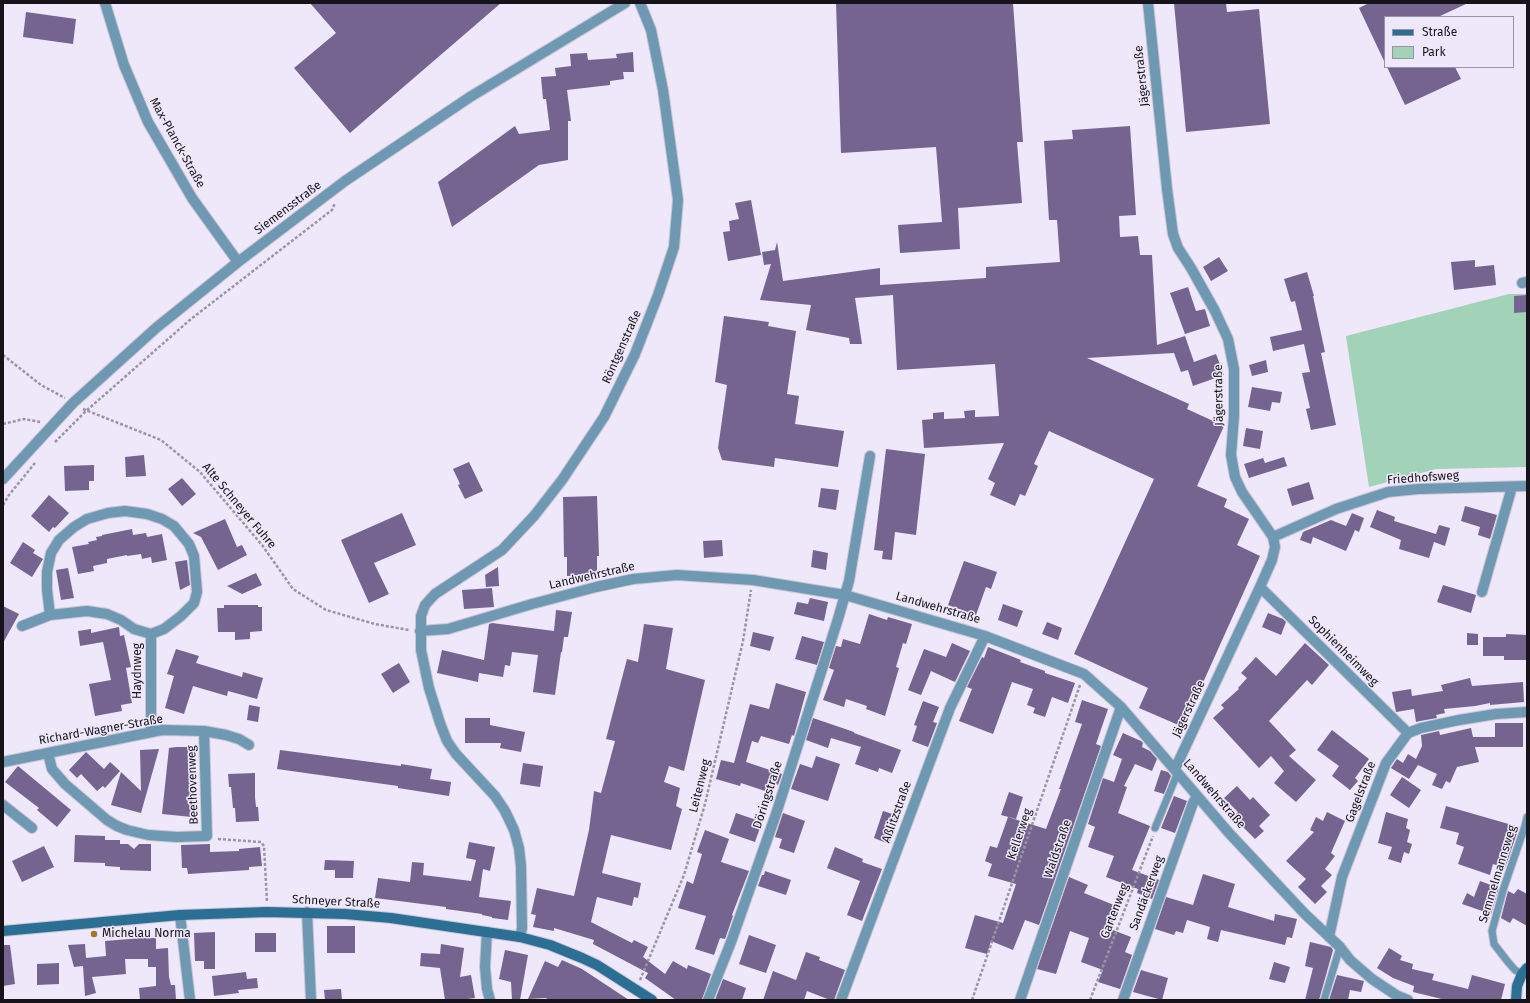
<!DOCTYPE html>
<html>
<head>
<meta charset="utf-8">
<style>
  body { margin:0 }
  #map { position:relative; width:1530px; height:1003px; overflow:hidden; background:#eee8fa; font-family:"Fira Sans",sans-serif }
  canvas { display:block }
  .frame { position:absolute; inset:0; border:4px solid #16141a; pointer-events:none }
  .legend { position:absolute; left:1384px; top:16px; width:130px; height:52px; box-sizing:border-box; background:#eee8fa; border:1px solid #9893a0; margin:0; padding:5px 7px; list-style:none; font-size:12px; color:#16141a }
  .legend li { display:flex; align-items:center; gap:8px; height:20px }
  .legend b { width:20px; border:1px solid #9893a0 }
</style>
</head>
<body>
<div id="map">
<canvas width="1530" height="1003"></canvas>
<div class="frame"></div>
<ul class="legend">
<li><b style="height:5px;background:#2b7094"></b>Straße</li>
<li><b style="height:11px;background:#a2d2b7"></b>Park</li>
</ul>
</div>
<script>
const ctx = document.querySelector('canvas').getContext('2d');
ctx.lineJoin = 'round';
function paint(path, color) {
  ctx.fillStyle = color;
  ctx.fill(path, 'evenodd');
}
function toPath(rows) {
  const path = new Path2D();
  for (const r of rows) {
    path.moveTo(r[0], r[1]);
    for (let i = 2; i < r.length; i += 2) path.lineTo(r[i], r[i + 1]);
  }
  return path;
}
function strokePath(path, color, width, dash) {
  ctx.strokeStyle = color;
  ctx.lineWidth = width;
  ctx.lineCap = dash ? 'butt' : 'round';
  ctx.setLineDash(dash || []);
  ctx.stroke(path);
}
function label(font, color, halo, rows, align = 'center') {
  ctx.font = font + ' "Fira Sans",sans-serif';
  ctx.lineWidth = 3;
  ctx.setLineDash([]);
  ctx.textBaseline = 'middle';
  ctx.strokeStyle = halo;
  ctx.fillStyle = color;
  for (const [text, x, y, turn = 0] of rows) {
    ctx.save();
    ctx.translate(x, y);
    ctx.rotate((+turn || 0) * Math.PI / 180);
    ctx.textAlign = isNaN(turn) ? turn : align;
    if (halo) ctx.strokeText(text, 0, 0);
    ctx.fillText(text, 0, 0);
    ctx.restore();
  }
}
const green = toPath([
  [1509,294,1527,294,1527,467,1436,469,1369,487,1346,336]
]);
const building = toPath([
  [310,3,501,3,350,133,294,68,336,33],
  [836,3,1013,3,1023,142,1017,142,1022,203,958,208,960,249,900,253,898,225,942,222,936,147,841,153],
  [1174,3,1226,3,1227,12,1259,9,1270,124,1186,132],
  [1369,3,1468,3,1438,17,1385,17,1385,63,1359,8],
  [26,12,76,19,73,44,23,37],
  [633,52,634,72,623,72,624,79,610,81,610,85,567,90,571,121,568,121,568,160,539,165,452,227,438,182,515,126,519,134,550,130,546,99,543,99,541,77,556,76,555,68,571,66,570,54,587,53,588,60,617,58,616,54],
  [1387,67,1455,67,1461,79,1405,105],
  [1130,126,1136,215,1119,216,1120,237,1138,236,1140,255,1152,255,1157,345,1185,336,1194,362,1216,354,1224,375,1193,386,1188,370,1181,372,1174,353,1087,358,1189,404,1187,409,1224,426,1197,486,1227,499,1224,507,1249,519,1237,545,1260,556,1183,727,1139,708,1148,688,1074,654,1154,479,1049,431,1034,464,1038,466,1025,496,1020,494,1015,506,990,495,995,483,988,479,1004,443,924,448,922,420,933,419,933,413,944,412,944,419,965,418,964,411,975,410,975,417,999,416,995,364,897,370,893,295,855,298,862,344,850,344,849,338,806,330,811,305,760,300,771,264,764,265,762,252,775,250,777,242,783,281,880,268,880,285,986,278,986,267,1060,262,1057,220,1049,220,1044,141,1073,139,1072,130],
  [751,200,761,255,728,261,723,232,730,231,729,221,739,219,735,203],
  [1219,257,1228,271,1211,281,1203,267],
  [1475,260,1475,267,1494,265,1496,285,1454,290,1451,262],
  [1307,272,1314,296,1313,296,1325,352,1321,353,1336,425,1311,430,1306,409,1310,408,1302,373,1310,372,1304,344,1273,351,1270,337,1302,330,1295,301,1291,302,1284,279],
  [1188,287,1196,311,1205,309,1210,326,1185,334,1170,293],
  [1527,295,1527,312,1514,313,1514,296],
  [724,316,769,322,768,326,796,331,787,394,799,396,795,424,844,431,838,467,775,458,774,467,722,460,718,448,727,385,715,382],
  [1266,360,1268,372,1252,376,1249,365],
  [1252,387,1282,392,1280,403,1272,402,1270,411,1248,407],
  [1246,428,1263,431,1260,449,1243,446],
  [886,449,925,454,916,535,895,532,892,560,882,559,883,551,874,550],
  [144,455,146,476,126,477,125,457],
  [1284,457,1287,466,1249,478,1244,464,1263,458,1265,463],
  [469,462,483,491,465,499,458,485,460,484,453,469],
  [94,465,94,481,89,481,89,490,65,491,64,466],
  [182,478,196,494,182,506,168,489],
  [1309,482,1314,499,1292,506,1287,489],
  [821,488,839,490,836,510,818,507],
  [49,495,69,513,55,528,53,527,49,532,31,516],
  [597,496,599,556,597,556,597,575,567,576,567,557,564,557,563,497],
  [1465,506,1497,515,1490,539,1478,535,1480,527,1461,521],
  [1377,510,1395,517,1394,521,1436,534,1439,525,1450,528,1445,546,1434,542,1429,558,1399,549,1401,540,1370,527],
  [402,513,416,545,374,563,389,594,369,603,341,540],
  [1352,513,1364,518,1359,532,1355,530,1346,551,1313,537,1311,544,1300,540,1303,532,1331,520,1346,526],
  [225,519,237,547,242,545,247,555,218,570,201,537,193,533],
  [132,529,133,535,146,533,147,537,162,534,167,560,152,563,151,557,142,559,141,554,127,556,127,555,107,559,107,563,93,566,94,571,78,574,72,547,89,544,88,542,97,540,96,537,102,536,102,535],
  [722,540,723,556,704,558,703,541],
  [23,542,35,550,33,553,43,559,32,577,10,563],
  [813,550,828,553,826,570,811,567],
  [187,560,190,585,180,590,175,562],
  [964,561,997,572,991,589,986,587,976,615,948,605],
  [498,567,499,586,486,587,485,575],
  [68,568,74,598,61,600,56,570],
  [256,573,262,585,242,594,227,586],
  [1443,585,1476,595,1471,613,1437,602],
  [492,588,494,607,464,609,462,590],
  [810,598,828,602,824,621,794,614,797,602,808,604],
  [1003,604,1023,611,1017,627,998,620],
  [224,605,258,605,258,607,262,607,262,631,250,632,250,639,235,640,235,632,218,632,217,608,224,608],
  [3,606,19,614,3,643],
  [556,610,572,612,568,637,564,637,562,652,561,652,555,695,533,692,538,655,512,652,510,666,505,665,503,677,479,673,478,682,437,673,442,650,484,660,489,624,492,623,554,631],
  [1268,613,1283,619,1286,622,1281,635,1262,627],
  [869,614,887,620,888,617,912,624,906,644,903,643,896,667,899,668,885,716,866,709,867,706,846,699,844,707,823,700,834,670,829,668,836,646,841,647,843,639,860,644],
  [1047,622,1062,628,1058,640,1042,634],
  [644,624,673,628,666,669,705,680,684,771,669,766,664,782,680,788,676,806,682,809,671,850,611,835,602,873,641,883,638,898,634,897,632,906,597,897,591,922,632,943,634,940,648,947,643,957,665,974,673,961,687,969,688,965,711,974,702,1000,676,1000,645,978,648,973,593,944,594,940,554,928,554,931,533,927,536,915,531,914,537,888,574,896,589,830,594,791,601,793,615,741,606,739,627,659,638,662],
  [119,627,120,636,124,635,131,667,126,668,132,703,121,705,122,711,95,716,89,684,111,680,103,642,80,646,78,631,91,629,91,633],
  [753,632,774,637,770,651,750,646],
  [1467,633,1478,634,1478,645,1467,645],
  [1506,634,1527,635,1527,660,1504,660,1504,656,1483,656,1483,637,1506,637],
  [802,636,824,642,817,665,795,659],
  [952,643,970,651,955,682,931,671,921,695,908,690,924,649,946,657],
  [1305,643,1329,665,1312,685,1307,680,1269,721,1296,750,1289,756,1316,780,1296,802,1274,783,1284,771,1271,756,1259,768,1213,718,1224,708,1221,705,1239,689,1238,688,1247,678,1241,673,1256,657,1276,676],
  [988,647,1021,660,1020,662,1045,671,1045,673,1075,683,1068,703,1052,697,1045,717,1033,713,1035,708,1027,705,1033,689,1012,682,993,734,959,721,972,689,967,687,982,657,984,658],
  [176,649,199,656,196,663,242,677,243,672,263,678,257,699,228,691,227,696,193,686,184,714,165,708,174,676,167,674],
  [399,663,410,682,393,693,381,674],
  [1470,678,1472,686,1523,682,1524,702,1490,705,1490,703,1475,706,1444,709,1445,713,1436,715,1437,718,1420,721,1416,722,1414,709,1396,712,1392,692,1411,689,1412,696,1443,691,1441,685],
  [776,683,806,692,794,736,792,735,789,744,761,736,758,743,752,741,746,762,782,774,778,785,774,783,771,793,741,783,740,786,716,779,721,760,734,763,750,704,769,709],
  [1082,700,1108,709,1096,744,1101,746,1039,925,1025,920,1013,950,991,941,987,954,965,948,975,915,1003,923,1016,884,988,876,992,864,985,861,990,846,997,848,1008,817,1046,829,1061,789,1059,789,1082,724,1075,722],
  [923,701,939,707,933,722,937,723,928,747,912,741,917,726,914,725],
  [249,705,260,707,258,722,247,720],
  [465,718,490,718,490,725,525,732,521,752,500,748,501,743,465,743],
  [813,718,854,732,854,733,901,750,892,773,879,768,878,772,855,764,861,747,831,738,828,748,806,740],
  [1495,723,1523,723,1523,747,1475,747,1479,762,1457,767,1450,783,1446,781,1442,789,1432,785,1437,774,1418,765,1409,779,1391,768,1397,759,1403,763,1408,754,1416,759,1422,746,1421,735,1439,731,1440,735,1471,728,1473,737,1495,737],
  [1332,730,1369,759,1355,778,1358,781,1350,790,1332,776,1339,766,1317,750],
  [1123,733,1141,741,1143,743,1142,747,1150,751,1157,759,1152,771,1135,764,1124,786,1127,787,1118,813,1150,826,1132,870,1159,880,1152,899,1137,893,1138,889,1106,877,1114,856,1088,847,1095,827,1088,824,1103,778,1114,782,1122,759,1113,755],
  [176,747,188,747,190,789,195,790,192,817,162,814,169,748],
  [159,749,141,813,111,805,121,772,141,791,140,750],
  [280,750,401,766,401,764,432,769,430,779,451,782,449,796,398,788,398,786,277,769],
  [86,752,104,769,110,762,120,771,105,788,103,786,97,791,81,774,77,778,69,770],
  [816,756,840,764,828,801,791,789,800,764,812,768],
  [523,763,543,766,540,787,520,784],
  [18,766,71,810,57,827,37,810,39,808,5,782],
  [1161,770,1168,772,1171,776,1164,794,1154,791],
  [255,773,255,797,256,807,258,807,259,821,236,822,235,808,233,808,231,787,229,787,228,774],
  [1402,777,1421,790,1409,808,1390,795],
  [1237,786,1250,800,1253,797,1270,815,1259,826,1264,831,1255,839,1233,817,1238,812,1224,798],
  [1009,792,1023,797,1016,819,1001,815],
  [1174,796,1187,801,1175,833,1161,828],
  [1446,806,1519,827,1505,868,1493,864,1490,875,1458,864,1464,847,1456,844,1459,833,1440,828],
  [883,811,899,816,889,844,874,838],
  [1327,812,1345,821,1331,853,1335,856,1325,869,1332,875,1321,886,1327,892,1315,904,1298,887,1306,879,1286,861,1314,832,1310,830,1316,817,1323,821],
  [1386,812,1408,819,1406,828,1410,830,1407,842,1412,844,1409,854,1404,852,1401,863,1388,859,1392,847,1378,843],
  [736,813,762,822,755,842,729,833],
  [783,813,805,821,794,853,779,848,782,839,775,837],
  [705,830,729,839,721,862,749,871,732,915,733,916,725,939,720,938,714,955,695,949,706,916,678,908,687,881,693,884,702,854,697,852],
  [75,835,105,836,105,840,120,840,120,844,128,844,134,849,139,844,151,844,151,871,120,870,120,867,105,866,105,863,74,862],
  [469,842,495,847,490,871,483,869,479,897,511,901,508,920,492,918,492,917,482,915,482,914,446,909,446,907,375,898,378,878,410,882,412,862,424,863,423,875,471,881,476,860,466,858],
  [210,844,210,852,239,851,239,849,260,847,262,866,249,867,249,870,188,874,187,868,182,868,181,845],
  [44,846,54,867,22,882,12,861],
  [835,847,863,859,862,862,882,869,862,921,847,915,860,881,827,868],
  [325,860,354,861,353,878,335,878,335,870,324,870],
  [765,871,791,880,786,895,758,886,762,875,764,875],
  [1203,874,1235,884,1228,907,1274,921,1275,914,1297,919,1292,938,1287,937,1285,945,1221,930,1218,942,1207,939,1210,927,1187,920,1183,933,1176,931,1174,935,1155,929,1166,897,1193,905],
  [1069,877,1088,885,1084,893,1119,907,1110,929,1131,937,1125,952,1132,955,1120,989,1098,982,1103,970,1081,962,1089,938,1070,931,1056,974,1037,969],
  [1480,881,1499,888,1491,914,1462,904,1467,893,1474,897],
  [1518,889,1527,894,1527,926,1513,918,1510,923,1501,918,1508,891,1514,894],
  [327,926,355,926,355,953,327,953],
  [215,932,215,969,204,969,204,961,195,961,194,933],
  [255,933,276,933,276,952,255,952],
  [749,935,776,945,766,973,739,964],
  [142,938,156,938,156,949,168,948,169,977,171,985,175,985,176,1000,140,1000,139,988,156,986,156,967,148,967,148,959,125,959,126,974,92,977,96,993,85,996,83,966,74,967,68,945,85,944,86,958,106,956,105,941],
  [1310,942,1331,947,1333,950,1319,1000,1305,1000,1313,968,1305,966],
  [441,944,464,948,460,977,471,975,475,998,460,1000,445,1000,440,968,420,966,421,953,440,954],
  [3,945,10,945,15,984,3,986],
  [1389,948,1402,956,1400,960,1413,964,1412,969,1434,974,1432,980,1468,989,1472,975,1505,984,1501,1000,1446,1000,1413,992,1414,986,1393,978,1377,968],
  [505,950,528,955,520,1000,512,1000,511,982,499,979],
  [806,952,820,957,819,960,845,970,834,1000,830,1000,807,991,804,1000,763,1000,773,971,796,980],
  [562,960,582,969,629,1000,545,1000,547,998,528,999,545,961,558,967],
  [1274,962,1290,967,1285,983,1269,979],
  [59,963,59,984,37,985,37,964],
  [1141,970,1168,978,1162,1000,1133,992],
  [246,972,247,979,257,978,258,988,238,990,239,993,214,996,212,976],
  [1337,975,1364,981,1361,992,1350,990,1348,1000,1329,1000],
  [723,979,746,988,742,1000,715,1000],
  [341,989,342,1000,325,1000,324,990]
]);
const path = toPath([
  [3,355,41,385,65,398],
  [83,409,161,440,200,472,262,545,293,589,326,610,375,624,409,630],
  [3,424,24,419,40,422],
  [55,442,86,411,191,319,332,210,335,203],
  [3,505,9,495,35,463],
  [218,839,261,842,264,846,267,902],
  [640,980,684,875,705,804,743,641,751,590],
  [972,1000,1080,685],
  [1090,1000,1153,836]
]);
const lane = toPath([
  [1155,828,1178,772],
  [1522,974,1515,970,1508,962,1494,944,1492,931,1504,887,1525,826,1527,817],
  [1324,1000,1340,947]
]);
const street = toPath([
  [105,3,124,65,148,122,192,198,238,262],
  [1148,3,1167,189,1173,234,1178,248,1191,268,1215,311,1228,339,1234,369,1234,416,1231,455,1235,477,1242,492,1273,537,1275,547,1272,560,1260,587,1175,769],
  [1522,283,1527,282],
  [3,479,73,403,156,328,238,262,345,181,470,97,625,3],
  [1273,537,1336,509,1388,492,1418,489,1527,486],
  [1260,587,1408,733],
  [1482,592,1512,487],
  [22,626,50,615],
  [420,631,448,629,532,604,596,587,633,579,677,575,753,580,845,595,985,636,1084,674,1121,707,1229,833,1305,914,1340,947,1350,960,1372,979,1396,995,1408,1000],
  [151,634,134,629,121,620,107,614,87,611,50,615,47,590,47,572,51,553,59,540,74,527,87,519,108,513,125,511,147,514,162,519,174,526,189,544,194,556,197,592,194,603,181,616,164,629,151,634,151,732],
  [48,753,52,769,65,784,107,820,117,826,127,830,148,835,177,837,207,836,204,731],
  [3,762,162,730,204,731,226,735,239,739,249,745],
  [3,805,32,828],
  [307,912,311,1000],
  [180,915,190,1000],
  [487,932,485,967,487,989,490,1000],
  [520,937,522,928,521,866,519,848,514,830,505,811,495,796,456,754,447,741,440,723,429,688,421,650,421,616,425,605,435,594,502,550,534,516,562,480,604,417,635,354,658,295,674,247,678,200,663,90,651,30,640,3],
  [1329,937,1342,877,1386,763,1408,733,1421,728,1459,720,1496,714,1527,712],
  [708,1000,731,942,776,814,838,619,849,581,870,456],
  [841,1000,950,708,985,636],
  [1020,1000,1121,707],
  [1123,1000,1193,803,1197,796]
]);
const secondary = toPath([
  [3,931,180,915,267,912,345,914,391,918,520,937,550,945,582,958,597,965,652,1000],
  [1516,1000,1517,986,1522,974,1527,968]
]);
const markers = [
  [94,934,4,"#a27627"]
];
const streetNames = [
  ["Jägerstraße",1142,76,-96],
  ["Max-Planck-Straße",177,143,61],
  ["Siemensstraße",288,208,-37],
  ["Röntgenstraße",622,347,-66],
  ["Jägerstraße",1219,395,-91],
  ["Friedhofsweg",1423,478,-4],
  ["Alte Schneyer Fuhre",239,506,50],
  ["Landwehrstraße",592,576,-13],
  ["Landwehrstraße",938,608,16],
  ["Sophienheimweg",1343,651,45],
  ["Haydnweg",138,671,-90],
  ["Jägerstraße",1189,709,-65],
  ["Richard-Wagner-Straße",101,730,-10],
  ["Beethovenweg",193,785,-92],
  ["Leitenweg",700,786,-76],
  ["Gagelstraße",1361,792,-69],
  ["Landwehrstraße",1214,794,49],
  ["Döringstraße",768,795,-72],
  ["Aßlitzstraße",897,812,-70],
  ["Kellerweg",1020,834,-71],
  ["Waldstraße",1058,849,-71],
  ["Semmelmannsweg",1498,874,-73],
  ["Sandäckerweg",1147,893,-70],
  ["Schneyer Straße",336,902,3],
  ["Gartenweg",1115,911,-69]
];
const poiNames = [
  ["Michelau Norma",102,934]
];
paint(green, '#a2d2b7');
paint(building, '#756490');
strokePath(lane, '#cbc6d6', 9);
strokePath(street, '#cbc6d6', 12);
strokePath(secondary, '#cbc6d6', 12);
strokePath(path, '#9995a2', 2.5, [3, 2]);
strokePath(lane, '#6f99b2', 7);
strokePath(street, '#6f99b2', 10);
strokePath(secondary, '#2b7094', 10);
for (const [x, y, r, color] of markers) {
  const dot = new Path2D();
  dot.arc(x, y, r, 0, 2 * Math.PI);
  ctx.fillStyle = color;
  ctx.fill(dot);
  strokePath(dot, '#eee8fa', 1.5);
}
label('12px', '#16141a', '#eee8fa', streetNames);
label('12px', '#16141a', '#eee8fa', poiNames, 'left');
</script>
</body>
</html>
